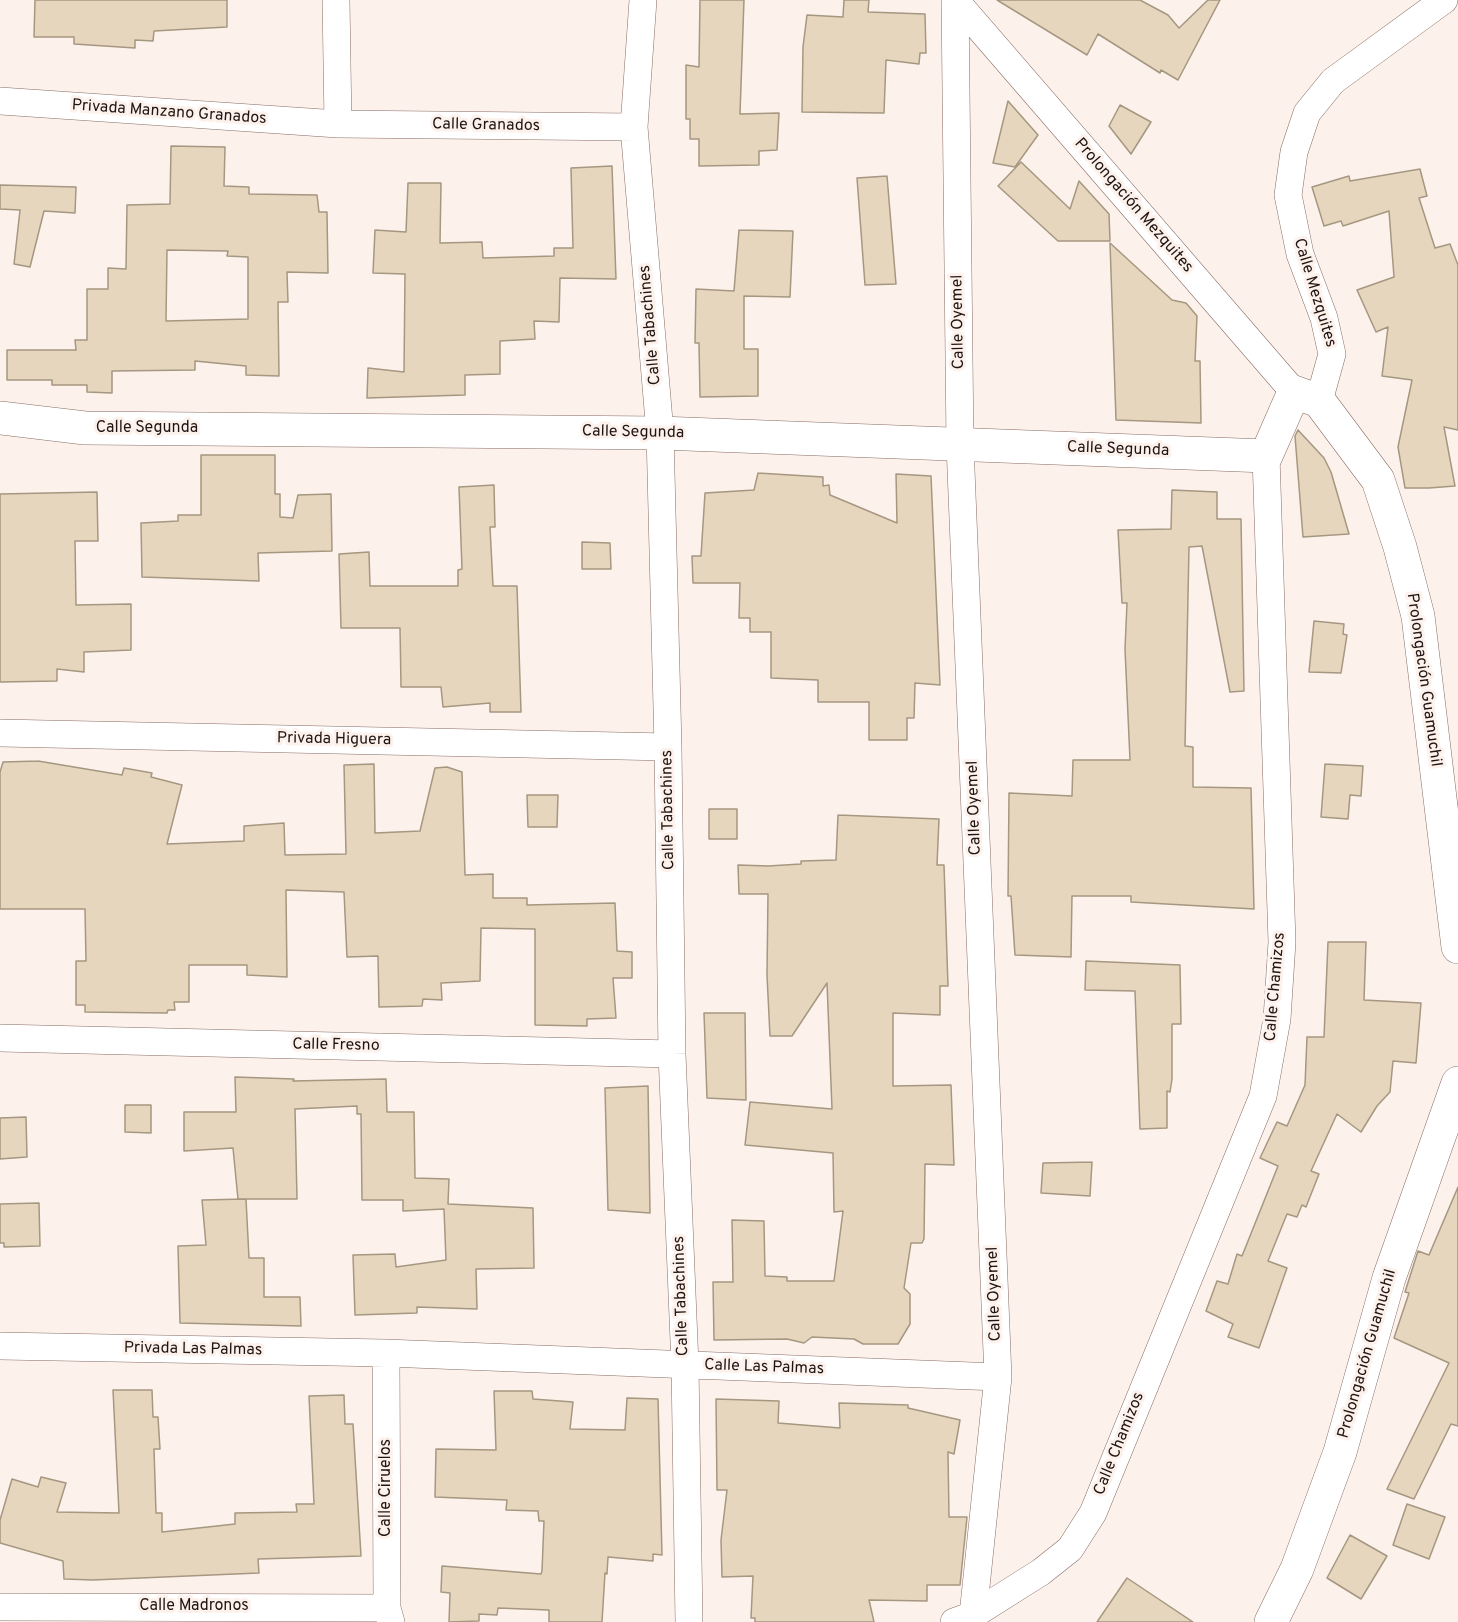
<!DOCTYPE html>
<html>
<head>
<meta charset="utf-8">
<style>
  body { margin:0 }
  canvas { display:block; background:#fdf1ec }
</style>
</head>
<body>
<canvas width="1458" height="1622"></canvas>
<script>
const ctx = document.querySelector('canvas').getContext('2d');
ctx.lineJoin = 'round';
function paint(path, color) {
  ctx.fillStyle = color;
  ctx.fill(path, 'evenodd');
}
function toPath(rows) {
  const path = new Path2D();
  for (const r of rows) {
    path.moveTo(r[0], r[1]);
    for (let i = 2; i < r.length; i += 2) path.lineTo(r[i], r[i + 1]);
  }
  return path;
}
function strokePath(path, color, width, dash) {
  ctx.strokeStyle = color;
  ctx.lineWidth = width;
  ctx.lineCap = dash ? 'butt' : 'round';
  ctx.setLineDash(dash || []);
  ctx.stroke(path);
}
function label(font, color, halo, rows, align = 'center') {
  ctx.font = font + ' Overpass,sans-serif';
  ctx.lineWidth = 6;
  ctx.setLineDash([]);
  ctx.textBaseline = 'middle';
  ctx.strokeStyle = halo;
  ctx.fillStyle = color;
  for (const [text, x, y, turn = 0] of rows) {
    ctx.save();
    ctx.translate(x, y);
    ctx.rotate((+turn || 0) * Math.PI / 180);
    ctx.textAlign = isNaN(turn) ? turn : align;
    if (halo) ctx.strokeText(text, 0, 0);
    ctx.fillText(text, 0, 0);
    ctx.restore();
  }
}
const building = toPath([
  [35,0,227,0,227,27,154,31,153,41,135,40,135,48,74,44,74,37,34,37,35,0],
  [700,0,744,0,740,114,779,113,777,150,759,151,759,165,699,166,699,139,690,139,690,119,686,119,686,65,699,67,700,0],
  [844,0,869,0,868,12,925,14,926,53,920,53,919,64,886,60,884,113,802,112,803,47,807,15,843,17,844,0],
  [997,0,1140,0,1168,15,1179,28,1208,0,1220,0,1178,80,1161,70,1160,73,1098,34,1087,55,997,0],
  [1008,101,1038,135,1015,167,993,163,1008,101],
  [1120,105,1151,122,1131,154,1109,126,1120,105],
  [171,146,225,147,224,186,249,187,249,194,317,195,319,212,327,212,328,273,287,272,288,302,278,302,279,376,246,375,246,366,195,361,195,370,112,371,112,393,87,392,87,385,52,385,52,380,7,380,7,350,76,350,75,340,87,340,87,289,108,289,108,268,126,269,127,205,170,204,171,146],
  [167,250,228,251,227,256,248,257,248,319,166,321,167,250],
  [1021,162,1070,209,1079,181,1109,214,1110,241,1058,241,998,186,1021,162],
  [612,166,616,279,560,278,559,322,534,321,535,339,500,341,500,374,465,375,465,395,367,398,368,368,404,372,405,274,373,273,375,230,406,232,408,183,441,183,440,243,482,242,483,258,554,256,554,248,573,248,571,168,612,166],
  [1420,169,1427,196,1419,198,1435,248,1450,244,1458,265,1458,430,1444,427,1455,486,1429,488,1405,488,1398,447,1412,380,1382,376,1388,327,1376,332,1357,290,1394,277,1389,211,1343,226,1341,221,1324,226,1312,187,1349,176,1350,181,1420,169],
  [887,176,896,284,865,285,857,178,887,176],
  [0,185,76,187,75,213,44,211,30,267,14,264,20,210,0,209,0,185],
  [739,230,793,231,790,297,744,296,744,349,758,349,758,396,700,397,699,343,695,343,696,289,734,291,739,230],
  [1110,243,1172,300,1186,303,1197,316,1195,361,1200,361,1201,423,1116,420,1110,243],
  [1298,430,1324,458,1331,472,1349,534,1303,537,1295,436,1298,430],
  [201,455,275,455,275,494,280,494,280,517,293,518,298,495,331,494,332,551,258,553,259,581,142,577,141,523,178,521,178,515,201,515,201,455],
  [758,473,823,477,823,486,829,485,830,495,897,523,896,474,931,476,940,685,915,683,914,718,907,718,907,740,869,740,869,702,818,702,818,680,771,678,771,632,750,632,750,618,739,618,740,583,693,583,692,556,701,556,705,493,754,490,758,473],
  [494,485,495,527,490,527,493,586,517,586,521,712,490,712,490,703,443,707,441,687,401,687,400,628,341,628,339,554,369,552,370,586,458,586,458,570,462,569,459,487,494,485],
  [1172,490,1217,492,1217,519,1241,519,1244,691,1230,692,1202,546,1189,547,1185,746,1193,747,1193,787,1251,788,1254,909,1131,902,1131,896,1072,896,1071,957,1015,955,1011,896,1008,896,1009,793,1072,796,1073,760,1130,760,1125,649,1127,603,1122,603,1118,530,1171,529,1172,490],
  [97,492,98,541,75,541,76,605,131,604,131,650,84,652,84,672,57,669,57,681,0,682,0,494,97,492],
  [582,542,610,543,611,569,582,569,582,542],
  [1314,621,1344,624,1343,634,1347,635,1341,673,1309,672,1314,621],
  [38,761,122,775,124,768,152,773,151,777,182,785,167,844,244,841,244,826,284,823,285,855,346,854,344,765,374,764,375,833,420,831,435,768,447,767,462,772,465,875,493,874,493,898,527,898,527,905,615,903,617,951,632,952,632,978,613,978,616,1018,587,1019,587,1026,535,1025,535,929,481,928,480,981,441,983,442,1000,423,999,422,1006,379,1007,378,956,347,957,344,892,286,890,287,977,247,975,247,965,189,965,189,1002,174,1002,175,1010,168,1010,167,1013,85,1012,85,1005,76,1005,76,961,86,961,85,909,0,909,0,772,3,762,38,761],
  [1325,764,1363,766,1361,796,1350,795,1348,819,1321,817,1325,764],
  [527,795,558,795,557,827,528,827,527,795],
  [709,809,737,809,737,839,709,839,709,809],
  [838,815,939,819,937,865,944,865,948,986,940,986,940,1015,893,1013,893,1086,951,1085,954,1165,925,1164,924,1239,922,1243,911,1243,904,1288,910,1294,910,1324,898,1344,863,1344,854,1339,812,1337,804,1343,787,1339,714,1340,713,1282,733,1282,732,1220,764,1221,765,1276,787,1277,787,1281,834,1281,843,1211,834,1212,833,1153,745,1145,750,1102,832,1109,827,983,792,1036,770,1036,767,975,768,894,739,894,738,865,768,866,801,864,801,861,836,860,838,815],
  [1328,942,1366,942,1364,1000,1421,1003,1416,1063,1393,1061,1390,1092,1377,1106,1361,1132,1337,1114,1311,1171,1319,1174,1306,1207,1302,1205,1297,1217,1287,1214,1268,1261,1287,1268,1259,1348,1228,1337,1233,1324,1206,1311,1217,1281,1228,1284,1237,1254,1242,1256,1278,1166,1260,1158,1277,1122,1287,1126,1305,1085,1307,1037,1324,1037,1328,942],
  [1086,961,1180,965,1181,1024,1172,1024,1172,1079,1170,1092,1167,1091,1167,1128,1140,1129,1135,991,1085,990,1086,961],
  [704,1013,745,1013,746,1100,707,1098,704,1013],
  [235,1077,294,1079,293,1081,386,1079,387,1112,414,1112,415,1178,449,1179,448,1204,533,1208,534,1268,476,1269,477,1309,417,1307,417,1313,355,1315,353,1255,395,1254,396,1267,446,1260,444,1209,403,1211,403,1200,362,1200,361,1114,357,1114,357,1106,295,1109,297,1199,238,1199,233,1148,184,1151,184,1112,236,1112,235,1077],
  [648,1086,650,1213,608,1210,605,1088,648,1086],
  [125,1105,151,1105,151,1133,125,1132,125,1105],
  [26,1117,27,1157,0,1159,0,1118,26,1117],
  [1092,1162,1090,1196,1041,1193,1043,1163,1092,1162],
  [1458,1187,1458,1426,1451,1424,1414,1499,1387,1489,1449,1363,1394,1338,1409,1293,1405,1292,1418,1251,1429,1255,1458,1187],
  [246,1199,249,1258,264,1258,264,1297,300,1297,301,1326,180,1323,178,1246,206,1245,202,1200,246,1199],
  [39,1203,40,1246,4,1247,4,1243,0,1243,0,1204,39,1203],
  [113,1390,152,1390,153,1417,158,1417,160,1449,154,1449,156,1513,162,1513,162,1532,235,1524,235,1513,297,1512,296,1504,314,1504,309,1396,344,1395,345,1424,353,1424,361,1556,258,1559,259,1573,93,1580,64,1579,63,1561,0,1543,0,1520,12,1479,38,1487,41,1477,66,1483,57,1512,119,1513,113,1390],
  [494,1391,532,1391,533,1399,573,1402,570,1429,625,1430,627,1398,658,1399,662,1555,653,1554,653,1561,608,1557,607,1574,605,1573,602,1622,549,1622,549,1610,498,1608,497,1615,479,1614,479,1621,449,1622,450,1593,441,1592,442,1566,541,1574,542,1571,544,1521,539,1521,538,1511,506,1510,507,1500,435,1497,436,1449,496,1450,494,1391],
  [716,1399,779,1401,778,1423,840,1428,839,1403,908,1405,908,1408,960,1420,954,1454,948,1452,949,1517,967,1517,960,1585,927,1585,927,1601,869,1600,874,1622,755,1622,755,1618,751,1618,753,1576,722,1577,721,1540,727,1490,717,1490,716,1399],
  [1407,1504,1445,1517,1429,1559,1393,1545,1407,1504],
  [1350,1535,1387,1556,1361,1599,1327,1578,1350,1535],
  [1127,1578,1193,1622,1097,1622,1127,1578]
]);
const street = toPath([
  [336,0,338,124],
  [643,0,634,127,660,433,668,747,672,1054,685,1365,689,1622],
  [955,0,960,445,998,1377,973,1615],
  [955,0,1294,392],
  [0,101,338,124,634,127],
  [1319,401,1332,354,1324,318,1300,254,1288,195,1294,152,1307,113,1333,81,1444,0],
  [0,733,668,747],
  [0,1038,672,1054],
  [0,1346,386,1353,998,1377],
  [386,1353,387,1608,391,1622],
  [0,1607,387,1608],
  [954,1622,973,1615,1041,1572,1070,1549,1093,1513,1263,1096,1277,1019,1282,942,1266,456]
]);
const secondary = toPath([
  [0,418,85,428,660,433,1266,456,1294,392,1319,401,1378,480,1400,547,1418,616,1458,947],
  [1271,1622,1297,1569,1340,1452,1389,1278,1458,1083]
]);
const streetNames = [
  ["Privada Manzano Granados",169,113,4],
  ["Calle Granados",486,126,1],
  ["Prolongación Mezquites",1133,206,49],
  ["Calle Mezquites",1314,293,73],
  ["Calle Oyemel",959,322,-91],
  ["Calle Tabachines",651,325,-95],
  ["Calle Segunda",147,429],
  ["Calle Segunda",633,433,1],
  ["Calle Segunda",1118,450,2],
  ["Prolongación Guamuchil",1423,680,82],
  ["Privada Higuera",334,740,1],
  ["Calle Oyemel",975,808,-92],
  ["Calle Tabachines",669,810,-91],
  ["Calle Chamizos",1276,987,-85],
  ["Calle Fresno",336,1046,1],
  ["Calle Oyemel",995,1294,-92],
  ["Calle Tabachines",682,1296,-92],
  ["Privada Las Palmas",193,1350,1],
  ["Prolongación Guamuchil",1368,1354,-74],
  ["Calle Las Palmas",764,1368,2],
  ["Calle Chamizos",1120,1444,-68],
  ["Calle Ciruelos",387,1488,-90],
  ["Calle Madronos",194,1607]
];
paint(building, '#e6d6be');
strokePath(building, '#a69780', 1.5);
strokePath(street, '#886d64', 28);
strokePath(secondary, '#886d64', 34);
strokePath(street, '#fff', 27);
strokePath(secondary, '#fff', 33);
label('16px', '#201512', '#fdf1ec', streetNames);
</script>
</body>
</html>
